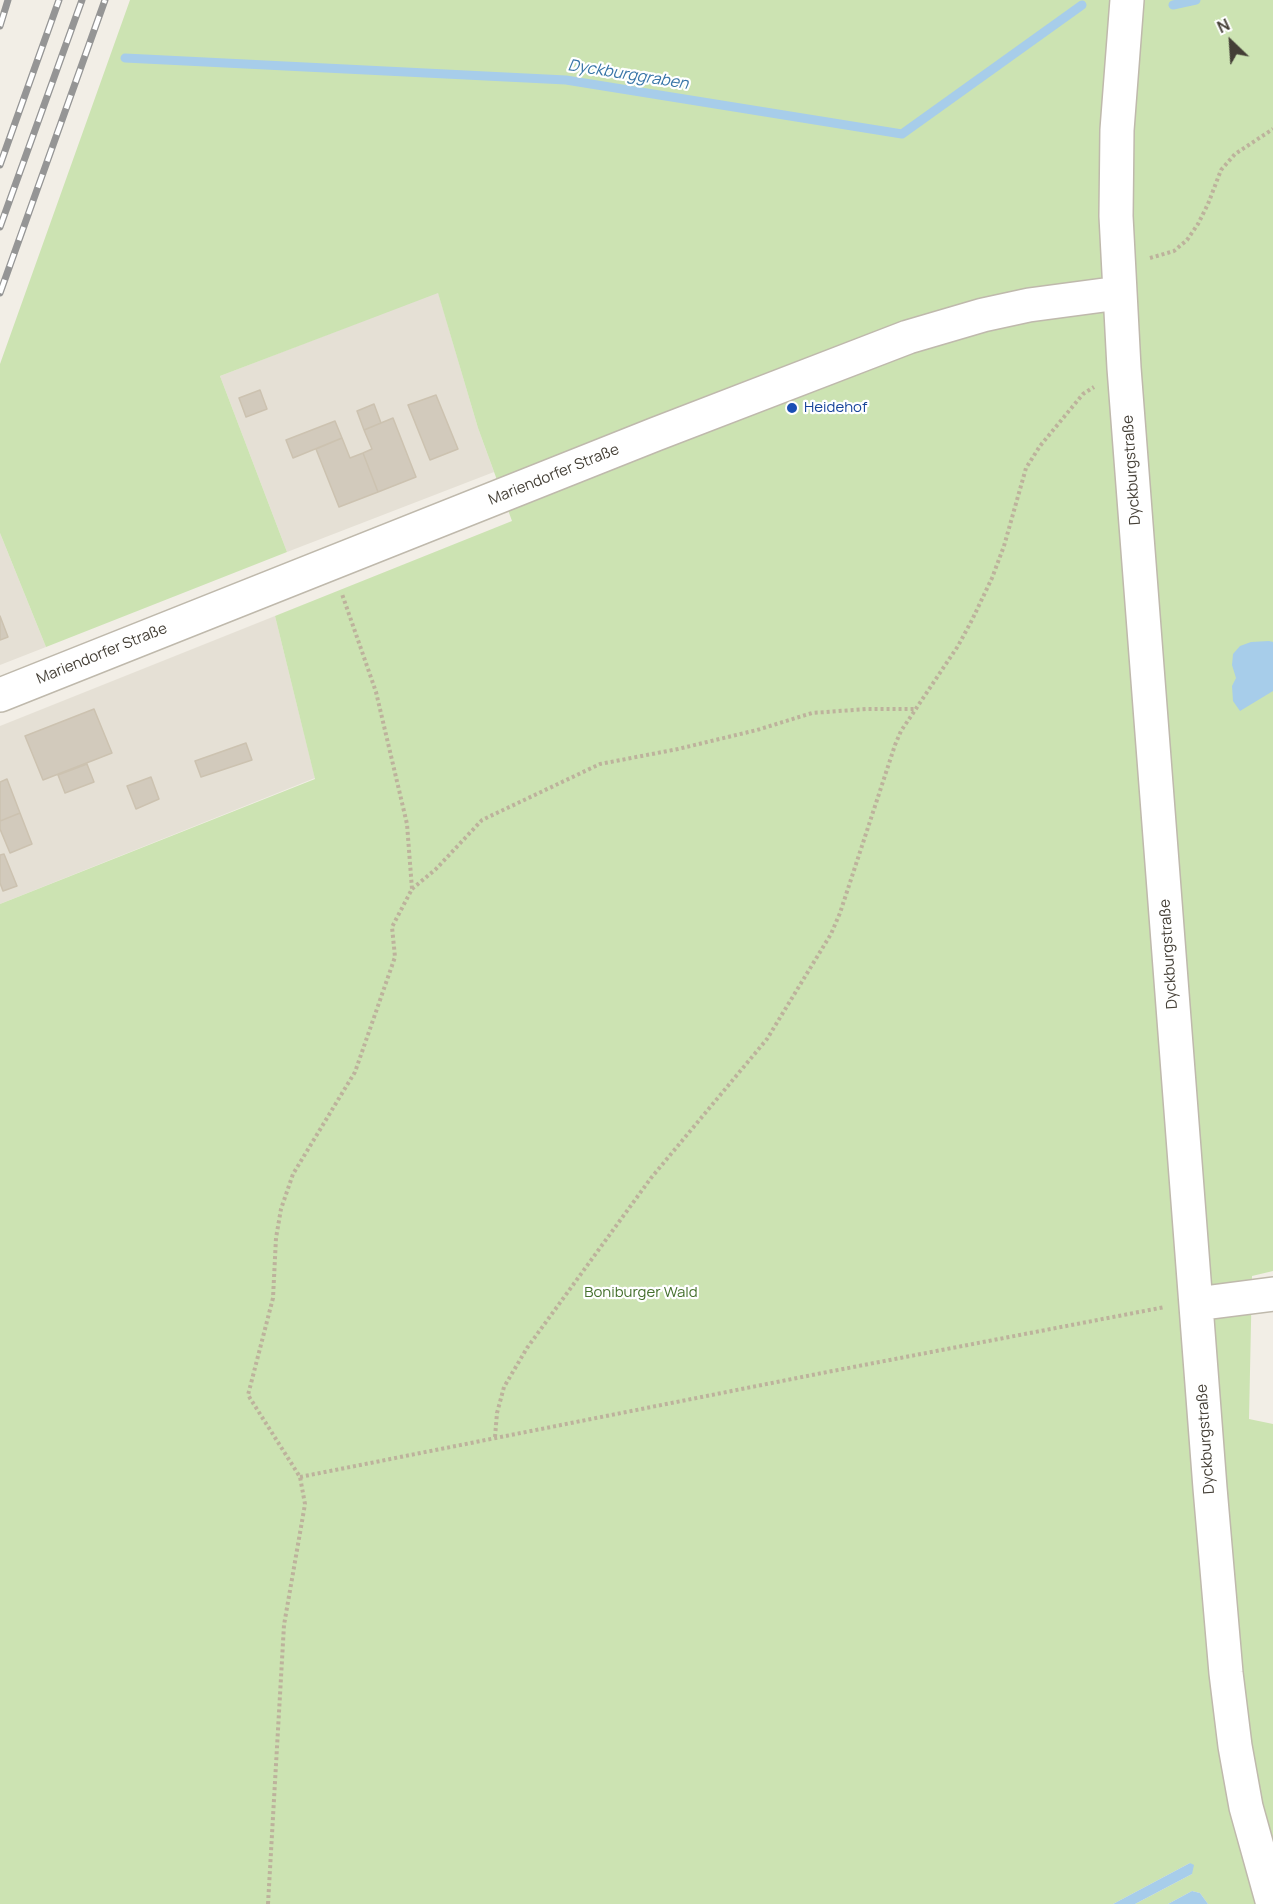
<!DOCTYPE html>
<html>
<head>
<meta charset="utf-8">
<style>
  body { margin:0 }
  #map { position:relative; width:1273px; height:1904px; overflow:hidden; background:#f2eee6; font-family:Manrope,sans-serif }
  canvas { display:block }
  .north { position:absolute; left:1201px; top:12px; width:60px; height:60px; -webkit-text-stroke:4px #fff; paint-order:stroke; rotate:335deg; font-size:16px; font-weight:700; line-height:24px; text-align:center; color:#443f36 }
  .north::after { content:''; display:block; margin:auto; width:21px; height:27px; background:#443f36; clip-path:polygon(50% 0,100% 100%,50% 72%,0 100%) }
</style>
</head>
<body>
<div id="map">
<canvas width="1273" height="1904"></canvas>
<div class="north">N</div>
</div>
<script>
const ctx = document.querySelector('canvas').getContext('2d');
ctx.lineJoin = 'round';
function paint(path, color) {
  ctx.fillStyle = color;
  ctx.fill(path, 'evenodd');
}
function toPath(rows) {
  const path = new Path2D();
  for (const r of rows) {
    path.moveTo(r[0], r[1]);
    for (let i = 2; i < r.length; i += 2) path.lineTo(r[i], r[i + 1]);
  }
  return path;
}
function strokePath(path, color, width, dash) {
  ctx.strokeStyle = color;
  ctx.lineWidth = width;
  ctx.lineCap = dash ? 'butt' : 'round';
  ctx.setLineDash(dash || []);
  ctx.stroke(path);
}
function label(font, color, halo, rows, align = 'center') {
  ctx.font = font + ' Manrope,sans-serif';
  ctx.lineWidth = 4.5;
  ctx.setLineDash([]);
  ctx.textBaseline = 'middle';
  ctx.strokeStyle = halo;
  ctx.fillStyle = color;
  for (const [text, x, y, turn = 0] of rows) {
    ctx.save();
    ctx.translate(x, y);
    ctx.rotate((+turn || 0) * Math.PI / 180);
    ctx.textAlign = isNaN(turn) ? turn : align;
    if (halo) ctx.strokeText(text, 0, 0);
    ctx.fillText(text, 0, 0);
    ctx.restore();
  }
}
const residential = toPath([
  [438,292,478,428,494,472,287,552,220,376],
  [0,533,46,647,0,665],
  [275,616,315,778,0,904,0,726]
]);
const green = toPath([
  [130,0,1273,0,1273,1271,1252,1276,1249,1419,1273,1424,1273,1904,1208,1904,1200,1893,1192,1891,1168,1904,1135,1904,1192,1874,1190,1863,1113,1904,0,1904,0,904,315,779,275,616,512,521,478,428,438,293,220,376,287,552,46,647,0,533,0,364]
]);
const water = toPath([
  [1269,641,1273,642,1273,691,1240,711,1233,701,1232,686,1236,678,1232,665,1233,654,1240,646,1251,642],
  [1190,1863,1194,1865,1192,1874,1135,1904,1113,1904],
  [1192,1891,1200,1893,1208,1904,1168,1904]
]);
const stream = toPath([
  [1173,5,1196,0],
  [125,58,566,80,902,134,1082,5]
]);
const building = toPath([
  [260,390,267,409,246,417,239,398,260,390],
  [436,395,458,449,430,460,408,405,436,395],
  [374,404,381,423,364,430,357,411,374,404],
  [393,418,416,477,378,492,363,453,372,449,364,430,393,418],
  [335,421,342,438,293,458,286,440,335,421],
  [342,438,350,458,363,453,378,492,339,507,316,449,342,438],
  [0,616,8,637,0,640,0,616],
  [94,709,112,753,43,780,25,736,94,709],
  [246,743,252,760,201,777,195,761,246,743],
  [87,764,94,782,65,793,58,775,87,764],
  [151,777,159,799,136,809,127,786,151,777],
  [7,779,20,813,0,821,0,782,7,779],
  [20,813,32,844,10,853,0,829,0,821,20,813],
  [4,854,17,886,3,891,0,883,0,855,4,854]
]);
const path = toPath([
  [1150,258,1174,251,1187,240,1198,224,1208,204,1221,170,1235,154,1273,129],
  [412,889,436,869,482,820,600,764,678,749,757,730,812,713,867,709,915,709],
  [495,1437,497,1413,504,1387,527,1348,651,1178,767,1039,831,934,840,913,895,745,901,731,958,646,972,620,992,578,1004,546,1026,468,1040,446,1083,394,1094,387],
  [300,1477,817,1374,1165,1307],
  [268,1904,284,1625,305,1504,300,1477,248,1395,273,1298,276,1238,281,1209,293,1174,355,1072,395,957,392,927,412,889,407,824,376,692,342,594]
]);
const minor = toPath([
  [1127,0,1117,130,1116,216,1124,368,1210,1488,1226,1673,1235,1746,1246,1807,1273,1904],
  [0,695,656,434,908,337,983,315,1029,305,1119,293],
  [1196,1304,1273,1294]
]);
const rail = toPath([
  [0,26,8,0],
  [0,165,59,0],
  [0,227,82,0],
  [0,293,105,0]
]);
const markers = [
  [792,408,6,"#1a4fb4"]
];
const transitNames = [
  ["Heidehof",804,408]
];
const streetNames = [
  ["Dyckburgstraße",1132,470,-94],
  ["Mariendorfer Straße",554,475,-22],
  ["Mariendorfer Straße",102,654,-22],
  ["Dyckburgstraße",1169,954,-94],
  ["Dyckburgstraße",1206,1439,-94]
];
const parkNames = [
  ["Boniburger Wald",641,1293]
];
const waterNames = [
  ["Dyckburggraben",628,75,9]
];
paint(residential, '#e5e0d5');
paint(green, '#cce3b2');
paint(water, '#a7cdea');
strokePath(stream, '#a7cdea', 9);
paint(building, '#d2cabc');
strokePath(building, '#ccc2b0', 1.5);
strokePath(minor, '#bfb9ac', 36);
strokePath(path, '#bdb29c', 4, [3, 3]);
strokePath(minor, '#fff', 33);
strokePath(rail, '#959595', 7);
strokePath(rail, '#fff', 4.5, [14]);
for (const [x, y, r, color] of markers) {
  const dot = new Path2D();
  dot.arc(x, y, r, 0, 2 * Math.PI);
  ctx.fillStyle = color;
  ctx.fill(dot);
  strokePath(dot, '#fff', 2);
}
label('15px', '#164399', '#fff', transitNames, 'left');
label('15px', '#443f36', '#fff', streetNames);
label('15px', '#46712e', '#fff', parkNames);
label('italic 16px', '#3875a7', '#fff', waterNames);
</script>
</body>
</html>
